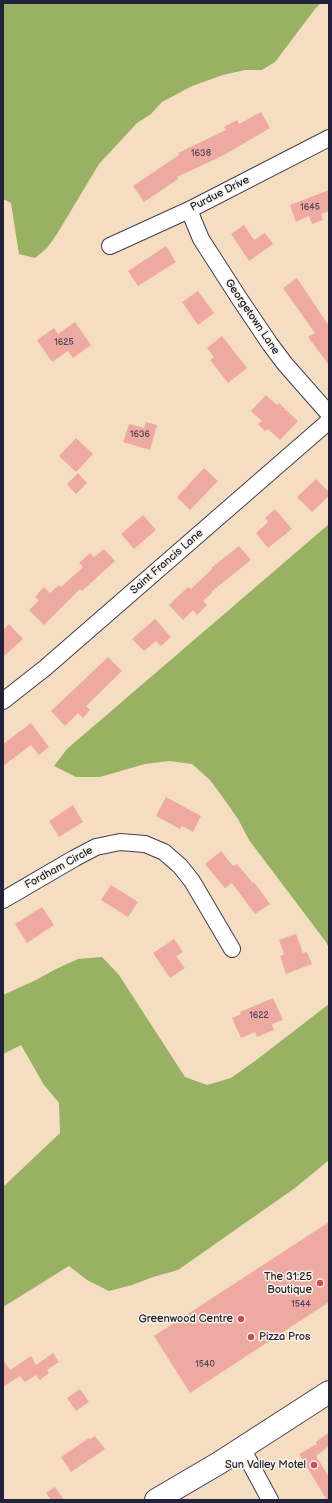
<!DOCTYPE html>
<html>
<head>
<meta charset="utf-8">
<style>
  body { margin:0 }
  #map { position:relative; width:332px; height:1503px; overflow:hidden; background:#f5ddc1; font-family:"Balsamiq Sans",sans-serif }
  canvas { display:block }
  .frame { position:absolute; inset:0; border:4px solid #22223b; pointer-events:none }
</style>
</head>
<body>
<div id="map">
<canvas width="332" height="1503"></canvas>
<div class="frame"></div>
</div>
<script>
const ctx = document.querySelector('canvas').getContext('2d');
ctx.lineJoin = 'round';
function paint(path, color) {
  ctx.fillStyle = color;
  ctx.fill(path, 'evenodd');
}
function toPath(rows) {
  const path = new Path2D();
  for (const r of rows) {
    path.moveTo(r[0], r[1]);
    for (let i = 2; i < r.length; i += 2) path.lineTo(r[i], r[i + 1]);
  }
  return path;
}
function strokePath(path, color, width, dash) {
  ctx.strokeStyle = color;
  ctx.lineWidth = width;
  ctx.lineCap = dash ? 'butt' : 'round';
  ctx.setLineDash(dash || []);
  ctx.stroke(path);
}
function label(font, color, halo, rows, align = 'center') {
  ctx.font = font + ' "Balsamiq Sans",sans-serif';
  ctx.lineWidth = 3;
  ctx.setLineDash([]);
  ctx.textBaseline = 'middle';
  ctx.strokeStyle = halo;
  ctx.fillStyle = color;
  for (const [text, x, y, turn = 0] of rows) {
    ctx.save();
    ctx.translate(x, y);
    ctx.rotate((+turn || 0) * Math.PI / 180);
    ctx.textAlign = isNaN(turn) ? turn : align;
    if (halo) ctx.strokeText(text, 0, 0);
    ctx.fillText(text, 0, 0);
    ctx.restore();
  }
}
const forest = toPath([
  [3,3,321,3,315,9,275,62,262,70,245,70,223,75,192,86,162,102,151,114,137,123,99,164,57,234,47,248,35,258,19,254,11,203,3,199],
  [329,524,329,948,326,942,249,840,238,819,224,799,210,780,192,764,169,761,145,764,100,777,76,777,54,766,67,749],
  [102,957,119,975,185,1077,207,1085,231,1078,255,1061,329,1004,329,1160,295,1188,178,1270,153,1277,132,1285,109,1291,87,1280,69,1266,3,1307,3,1187,60,1133,59,1103,44,1085,21,1045,3,1054,3,995,36,980,56,969,78,959]
]);
const building = toPath([
  [261,112,270,128,224,155,177,177,178,179,144,202,133,186,179,155,178,153,226,130,224,127,237,120,239,124],
  [329,190,329,211,321,214,323,220,312,224,309,216,296,222,290,205],
  [244,225,254,240,265,233,273,244,249,261,231,234],
  [166,246,176,262,138,286,128,271],
  [297,278,329,326,329,365,308,337,315,333,283,288],
  [198,291,214,313,198,325,182,302],
  [75,322,91,345,73,358,68,351,52,362,37,340,54,328,58,334],
  [222,336,247,368,228,383,210,360,214,357,207,348],
  [266,395,277,405,279,403,285,409,284,411,286,410,298,421,280,440,268,429,265,431,258,424,262,421,251,411],
  [146,422,157,425,150,450,123,442,129,424,144,428],
  [76,438,93,454,76,472,59,456],
  [204,468,218,481,190,510,177,497],
  [78,473,87,483,76,494,67,484],
  [316,479,329,492,329,496,312,512,297,497],
  [275,509,292,529,268,548,256,533,268,522,265,518],
  [143,515,156,530,134,549,121,534],
  [239,546,251,560,211,592,212,593,203,601,207,605,197,615,193,610,183,620,169,605,188,587,191,589,212,569,211,568],
  [104,549,115,561,82,591,80,589,44,625,29,610,39,600,35,597,44,587,50,593,59,585,61,587,83,567,79,563,90,553,94,557],
  [155,619,171,637,161,646,156,641,144,651,132,639],
  [9,624,23,639,3,657,3,630],
  [108,657,122,671,86,706,90,710,83,718,78,713,65,726,51,711],
  [31,723,49,747,39,755,31,745,3,766,3,744],
  [166,797,201,816,193,832,182,826,180,829,156,816],
  [73,805,83,822,59,837,49,821],
  [221,851,233,866,237,864,253,883,254,882,270,904,255,914,232,883,225,888,205,864],
  [111,885,138,902,128,917,101,900],
  [42,907,54,925,27,943,15,924],
  [296,934,303,953,307,952,312,964,286,974,280,956,284,954,279,940],
  [174,939,183,952,176,956,185,968,170,978,153,953],
  [273,998,283,1020,272,1024,274,1030,257,1037,255,1032,241,1038,232,1018,241,1014,240,1012],
  [329,1222,329,1302,190,1393,154,1336],
  [53,1353,59,1362,47,1370,49,1373,40,1380,36,1375,25,1382,20,1376,3,1387,3,1360,10,1370,31,1356,36,1365],
  [80,1389,89,1402,76,1411,67,1398],
  [329,1432,329,1446,316,1456,329,1477,329,1500,327,1500,299,1454,317,1444,316,1442],
  [95,1436,105,1449,71,1472,61,1457,89,1438,90,1439],
  [55,1487,64,1500,51,1500,46,1493]
]);
const street = toPath([
  [189,210,201,239,239,298,270,344,285,364,329,414],
  [110,246,189,210,329,138],
  [3,701,45,668,329,421],
  [3,900,75,858,96,847,120,842,145,844,164,852,180,866,192,881,232,949],
  [242,1448,270,1500]
]);
const primary = toPath([
  [156,1500,219,1463,329,1392]
]);
const markers = [
  [320,1283,4,"#d1495b"],
  [241,1319,4,"#d1495b"],
  [251,1337,4,"#d1495b"],
  [314,1465,4,"#d1495b"]
];
const numberNames = [
  ["1638",201,154],
  ["1645",310,208],
  ["1625",64,343],
  ["1636",140,435],
  ["1622",259,1016],
  ["1544",301,1305],
  ["1540",205,1365]
];
const streetNames = [
  ["Purdue Drive",220,194,-27],
  ["Georgetown Lane",252,317,56],
  ["Saint Francis Lane",167,562,-41],
  ["Fordham Circle",59,868,-29]
];
const poiNames = [
  ["The 31:25",312,1277],
  ["Boutique",312,1290],
  ["Greenwood Centre",233,1319],
  ["Pizza Pros",259,1337,"left"],
  ["Sun Valley Motel",306,1465]
];
paint(forest, '#98b162');
paint(building, '#eeaaa2');
strokePath(street, '#423e4f', 18);
strokePath(primary, '#423e4f', 24);
strokePath(street, '#fff', 16);
strokePath(primary, '#fff', 22);
for (const [x, y, r, color] of markers) {
  const dot = new Path2D();
  dot.arc(x, y, r, 0, 2 * Math.PI);
  ctx.fillStyle = color;
  ctx.fill(dot);
  strokePath(dot, '#fcf5e5', 1.5);
}
label('9px', '#545', null, numberNames);
label('11px', '#22223b', '#fcf5e5', streetNames);
label('11px', '#22223b', '#fcf5e5', poiNames, 'right');
</script>
</body>
</html>
